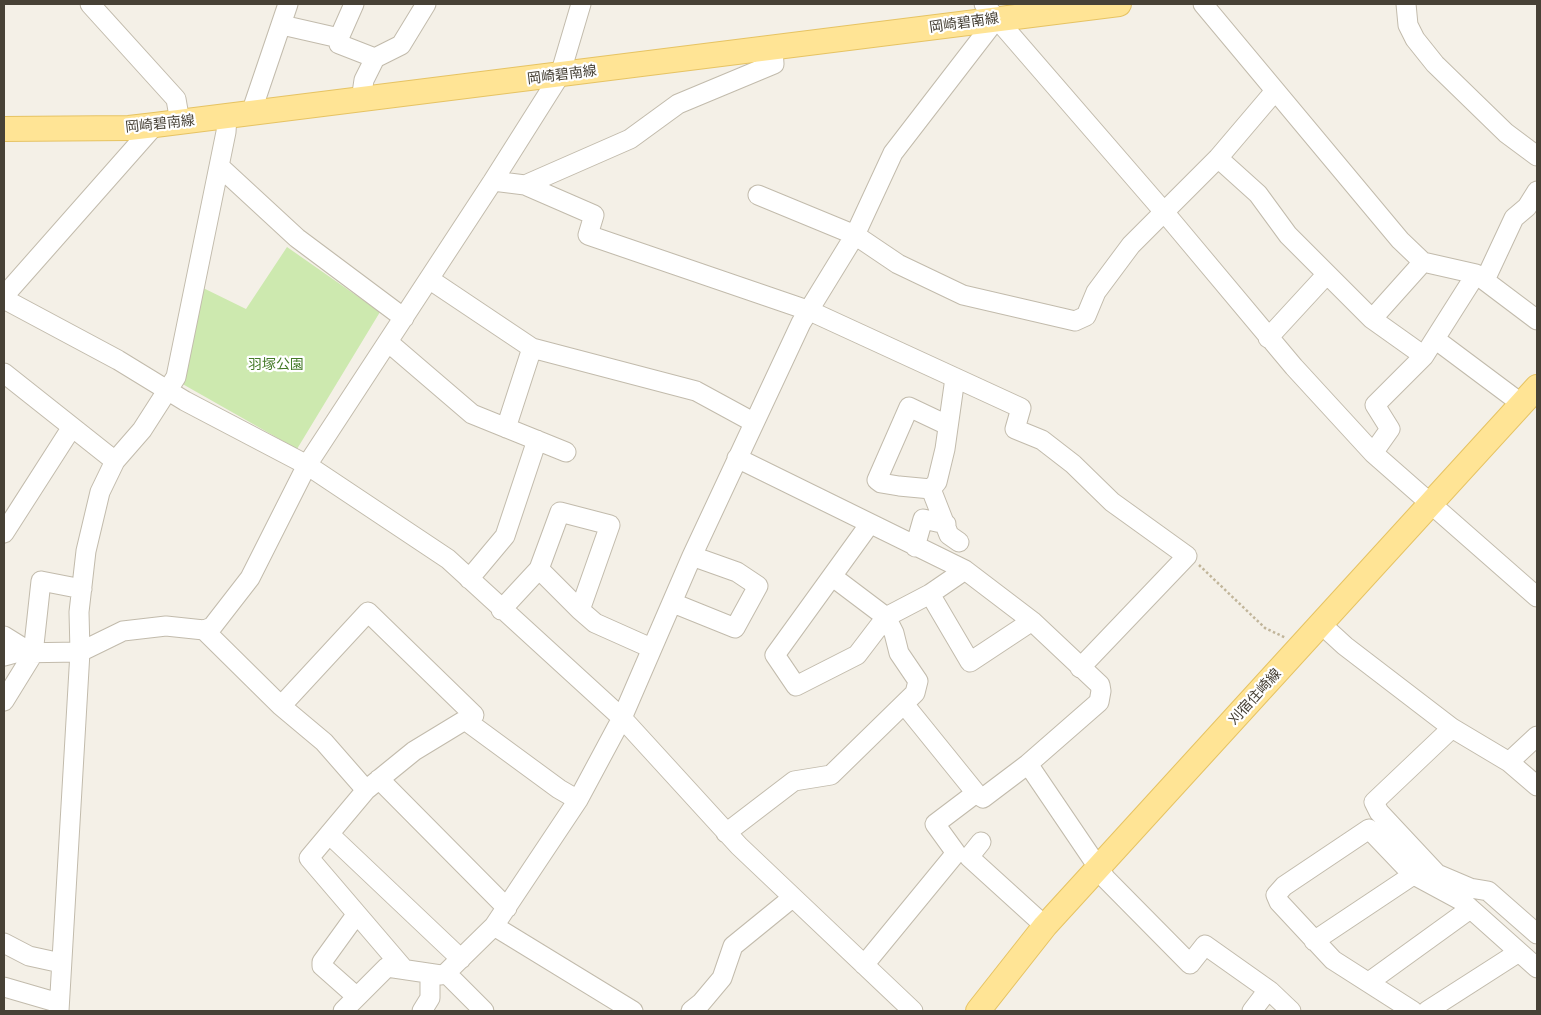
<!DOCTYPE html>
<html>
<head>
<meta charset="utf-8">
<style>
  body { margin:0 }
  #map { position:relative; width:1541px; height:1015px; overflow:hidden; background:#f4f0e7; font-family:Inter,sans-serif }
  canvas { display:block }
  .frame { position:absolute; inset:0; border:5px solid #474136; pointer-events:none }
</style>
</head>
<body>
<div id="map">
<canvas width="1541" height="1015"></canvas>
<div class="frame"></div>
</div>
<script>
const ctx = document.querySelector('canvas').getContext('2d');
ctx.lineJoin = 'round';
function paint(path, color) {
  ctx.fillStyle = color;
  ctx.fill(path, 'evenodd');
}
function toPath(rows) {
  const path = new Path2D();
  for (const r of rows) {
    path.moveTo(r[0], r[1]);
    for (let i = 2; i < r.length; i += 2) path.lineTo(r[i], r[i + 1]);
  }
  return path;
}
function strokePath(path, color, width, dash) {
  ctx.strokeStyle = color;
  ctx.lineWidth = width;
  ctx.lineCap = dash ? 'butt' : 'round';
  ctx.setLineDash(dash || []);
  ctx.stroke(path);
}
function label(font, color, halo, rows, align = 'center') {
  ctx.font = font + ' Inter,"Noto Sans JP",sans-serif';
  ctx.lineWidth = 4.5;
  ctx.setLineDash([]);
  ctx.textBaseline = 'middle';
  ctx.strokeStyle = halo;
  ctx.fillStyle = color;
  for (const [text, x, y, turn = 0] of rows) {
    ctx.save();
    ctx.translate(x, y);
    ctx.rotate((+turn || 0) * Math.PI / 180);
    ctx.textAlign = isNaN(turn) ? turn : align;
    if (halo) ctx.strokeText(text, 0, 0);
    ctx.fillText(text, 0, 0);
    ctx.restore();
  }
}
const green = toPath([
  [287,247,380,312,297,449,179,382,195,284,246,309]
]);
const path = toPath([
  [1199,565,1265,628,1286,638]
]);
const minor = toPath([
  [90,4,176,99,180,122],
  [984,4,1165,213,1294,367,1373,453,1537,597],
  [1203,4,1400,240,1423,262,1476,274,1537,320],
  [1406,4,1408,25,1415,39,1435,64,1506,133,1537,156],
  [282,25,339,38,354,4],
  [339,38,339,44,375,58],
  [361,100,364,80,375,58,401,45,426,4],
  [251,113,288,4],
  [1218,158,1258,194,1288,235,1372,319,1424,356,1476,274],
  [219,166,297,238,404,318],
  [493,181,525,185,630,139,678,104,774,64,773,49],
  [525,185,594,215,588,235,810,311,1021,408,1015,429,1042,440,1073,464,1112,502,1187,556,1080,668],
  [758,195,855,235,898,264,963,295,1075,321,1086,316,1096,292,1131,245,1218,158,1275,91],
  [429,279,532,348,696,391,753,422],
  [1485,280,1514,218,1527,207,1537,191],
  [4,296,155,125],
  [4,299,118,360,185,401,307,465,448,559,622,718,739,846,913,1011],
  [1372,319,1423,262],
  [1268,338,1327,274],
  [1435,339,1522,404],
  [388,342,472,414,566,452],
  [4,373,115,461],
  [947,425,909,407,877,480,881,483,899,486,931,489,937,482,945,449,955,378],
  [506,428,532,348],
  [1373,453,1390,429,1375,405,1424,356],
  [737,458,965,570,1032,621,1100,685,1101,691,1099,702,1028,764,983,798,976,793,904,704],
  [931,489,949,535,959,542],
  [4,533,72,427],
  [915,547,923,519,946,524],
  [539,569,580,610],
  [833,577,886,617,857,655,796,686,775,655,869,525],
  [469,579,505,536,537,440],
  [930,594,970,662,1032,621],
  [673,603,735,628,758,586,737,572,692,556],
  [501,610,539,569,560,512,610,525,580,610,595,623,651,648],
  [1321,624,1345,646,1452,728,1509,762,1537,786],
  [204,630,281,706,324,742,366,790,414,751,465,720,559,789,578,800],
  [4,636,33,654],
  [4,656,15,653,80,652,123,631,166,626,204,630,212,627,250,578,307,465,493,181,560,75,581,4],
  [4,701,33,654,41,581,82,589],
  [281,706,368,612,474,715],
  [1452,728,1374,802,1379,812,1437,874,1470,888,1488,891,1537,934],
  [1509,762,1537,736],
  [1028,764,1106,879,1190,964,1205,945,1270,991,1291,1011],
  [379,779,507,908],
  [366,790,309,858,404,969],
  [726,833,794,781,831,775,915,693,918,681,899,653,894,633,886,617,930,594,965,570],
  [329,834,461,959],
  [981,842,969,857,1045,926],
  [356,915,322,962,322,966,357,997],
  [494,926,633,1011],
  [1314,941,1413,875],
  [4,943,29,956,61,963],
  [864,965,956,853,935,824,976,793],
  [446,973,484,1011],
  [1369,982,1470,909],
  [4,987,59,1003],
  [59,1011,80,652,79,612,86,551,100,492,115,461,142,430,176,377,226,132,227,116],
  [343,1011,387,967,441,975,446,973,494,926,578,800,622,718,692,556,801,323,855,235,893,153,997,18],
  [422,1011,430,998,430,974],
  [691,1011,701,1003,722,978,733,946,792,898],
  [1252,1011,1268,990],
  [1413,1011,1333,960,1279,902,1276,895,1284,886,1369,829,1412,874,1462,901,1537,968],
  [1427,1011,1519,952]
]);
const major = toPath([
  [4,129,129,128,155,125,1119,4],
  [978,1011,1045,926,1537,387]
]);
const streetNames = [
  ["岡崎碧南線",964,23,-8],
  ["岡崎碧南線",562,75,-7],
  ["岡崎碧南線",160,124,-6],
  ["刈宿住崎線",1255,697,-48]
];
const parkNames = [
  ["羽塚公園",276,365]
];
paint(green, '#cde9af');
strokePath(minor, '#c2bbac', 21);
strokePath(major, '#e6c363', 26);
strokePath(path, '#c1b59a', 2.5, [2.5, 2.5]);
strokePath(minor, '#fff', 19);
strokePath(major, '#ffe495', 24);
label('14px', '#474136', '#fff', streetNames);
label('14px', '#447a28', '#fff', parkNames);
</script>
</body>
</html>
